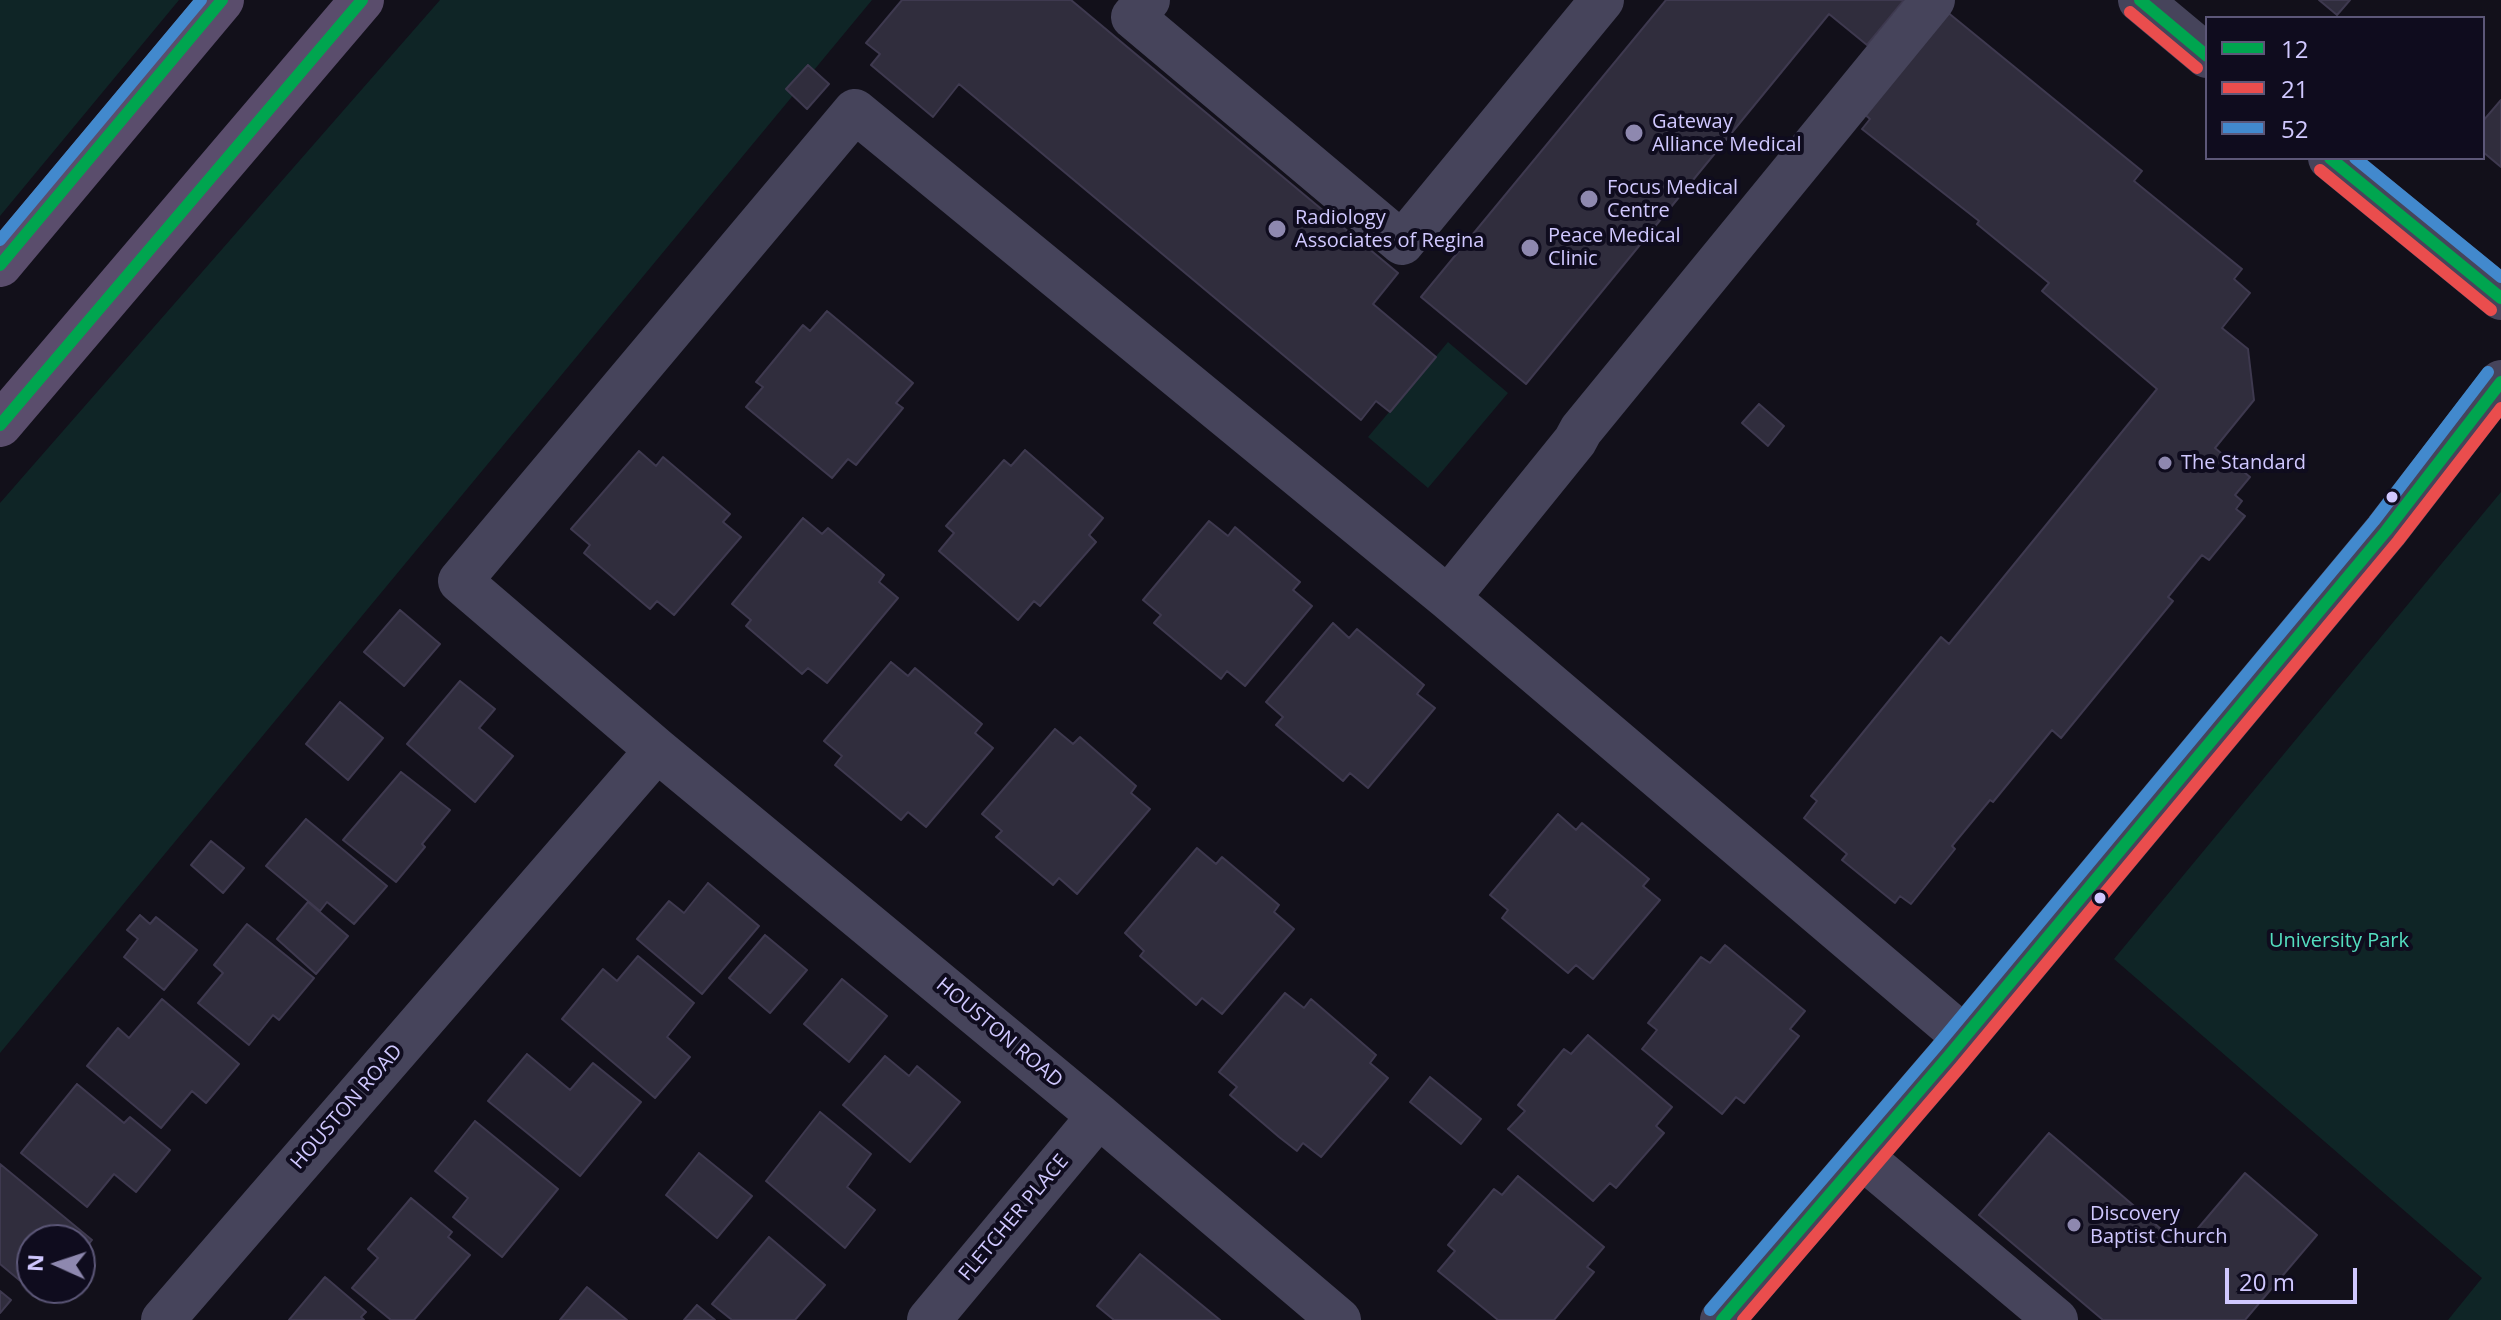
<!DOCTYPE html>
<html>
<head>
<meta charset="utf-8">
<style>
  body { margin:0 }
  #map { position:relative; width:2501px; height:1320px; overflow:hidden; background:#12101a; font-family:"Open Sans",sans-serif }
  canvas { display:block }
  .legend { position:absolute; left:2205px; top:16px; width:280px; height:144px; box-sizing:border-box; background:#0f0c1e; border:2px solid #5c5778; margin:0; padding:10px 14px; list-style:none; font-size:24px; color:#d0c8ff }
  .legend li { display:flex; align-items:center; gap:16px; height:40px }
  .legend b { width:40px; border:2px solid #5c5778 }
  .north { position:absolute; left:16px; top:1224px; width:80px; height:80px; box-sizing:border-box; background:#0f0c1e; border:2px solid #5c5778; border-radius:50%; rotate:273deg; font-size:22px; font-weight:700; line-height:32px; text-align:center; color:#d0c8ff }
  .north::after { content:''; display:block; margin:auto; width:28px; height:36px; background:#8e88af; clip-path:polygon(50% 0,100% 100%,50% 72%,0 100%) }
  .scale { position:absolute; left:2225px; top:1268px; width:132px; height:36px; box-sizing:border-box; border:4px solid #d0c8ff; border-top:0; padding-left:10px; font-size:24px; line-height:28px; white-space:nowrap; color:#d0c8ff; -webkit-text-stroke:6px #0f0c1e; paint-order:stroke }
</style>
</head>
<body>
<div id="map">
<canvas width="2501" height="1320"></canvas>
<ul class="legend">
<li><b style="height:10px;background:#00a54f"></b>12</li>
<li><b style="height:10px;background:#ea4d4d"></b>21</li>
<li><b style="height:10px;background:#4289cd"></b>52</li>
</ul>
<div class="north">N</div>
<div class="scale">20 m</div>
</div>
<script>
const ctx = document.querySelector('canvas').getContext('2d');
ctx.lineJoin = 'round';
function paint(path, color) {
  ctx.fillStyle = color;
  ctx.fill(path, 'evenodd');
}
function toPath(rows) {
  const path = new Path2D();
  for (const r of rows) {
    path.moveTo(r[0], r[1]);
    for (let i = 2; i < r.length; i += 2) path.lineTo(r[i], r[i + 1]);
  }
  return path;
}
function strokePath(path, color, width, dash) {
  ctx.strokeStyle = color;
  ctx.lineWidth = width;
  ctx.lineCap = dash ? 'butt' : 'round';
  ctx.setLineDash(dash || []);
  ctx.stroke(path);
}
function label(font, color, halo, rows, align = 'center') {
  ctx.font = font + ' "Open Sans",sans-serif';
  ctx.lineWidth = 8;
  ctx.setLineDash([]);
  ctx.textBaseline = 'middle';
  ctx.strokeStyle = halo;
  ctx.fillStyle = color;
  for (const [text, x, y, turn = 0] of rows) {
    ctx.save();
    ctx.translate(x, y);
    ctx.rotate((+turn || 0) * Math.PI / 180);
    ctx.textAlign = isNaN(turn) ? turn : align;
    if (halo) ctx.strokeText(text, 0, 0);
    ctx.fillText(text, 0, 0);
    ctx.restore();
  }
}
const green = toPath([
  [0,0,179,0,0,216],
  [440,0,872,0,0,1053,0,503],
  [1448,342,1508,393,1428,488,1368,437],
  [2501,492,2501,1320,2448,1320,2482,1278,2114,959]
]);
const building = toPath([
  [902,0,1071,0,1398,273,1373,304,1436,357,1390,412,1376,401,1361,420,959,84,933,117,871,65,880,54,866,43,902,0],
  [1666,0,1904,0,1867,45,1829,14,1526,384,1421,297,1666,0],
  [2319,0,2350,0,2337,15,2319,0],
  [1946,11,2142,171,2134,181,2242,269,2234,279,2250,293,2222,328,2248,349,2254,400,2215,448,2250,477,2235,495,2242,501,2236,509,2245,516,2209,560,2202,555,2168,597,2173,601,2061,738,2052,730,1993,802,1990,800,1952,846,1955,849,1911,904,1900,896,1895,903,1842,860,1847,854,1804,818,1817,801,1811,796,1941,637,1949,644,2157,389,2042,291,2049,283,1977,224,1979,221,1862,129,1870,119,1862,112,1946,11],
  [808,65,829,84,807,109,786,89,808,65],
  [2501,100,2501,167,2483,152,2483,121,2501,100],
  [827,311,913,383,896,403,903,408,856,465,848,459,832,478,746,407,763,387,756,382,803,325,810,331,827,311],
  [1759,404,1784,426,1768,446,1742,423,1759,404],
  [1025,450,1103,518,1089,535,1096,542,1040,606,1034,601,1018,620,939,551,954,533,946,526,1004,460,1011,466,1025,450],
  [639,451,656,466,663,457,730,514,723,522,741,537,674,615,657,601,650,609,584,553,590,545,571,529,639,451],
  [803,518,822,534,828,528,884,575,879,582,898,598,827,683,808,668,802,674,746,626,751,620,732,604,803,518],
  [1209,521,1228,536,1235,527,1300,582,1293,590,1312,606,1245,686,1227,671,1221,679,1154,623,1161,615,1143,600,1209,521],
  [400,610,440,644,404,686,364,652,400,610],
  [1333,623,1349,638,1357,629,1424,685,1417,694,1435,708,1368,788,1350,773,1343,781,1276,725,1283,717,1266,702,1333,623],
  [891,662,908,676,915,668,982,724,975,733,993,748,926,827,908,812,901,820,835,765,842,756,824,741,891,662],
  [460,681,495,709,479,728,513,756,475,802,407,744,460,681],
  [340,702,383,738,348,780,306,744,340,702],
  [1055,729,1073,744,1080,737,1136,786,1131,793,1150,809,1077,894,1059,878,1053,885,996,837,1002,831,982,814,1055,729],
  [401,772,450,810,422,844,425,847,396,882,343,840,401,772],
  [1558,814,1576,830,1582,823,1649,879,1643,886,1660,900,1593,979,1576,965,1568,973,1502,918,1508,910,1490,895,1558,814],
  [306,819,387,886,354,924,327,902,320,911,266,866,306,819],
  [211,841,244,868,223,893,191,865,211,841],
  [1197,848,1216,864,1222,857,1279,905,1274,912,1294,929,1222,1014,1202,998,1196,1005,1140,956,1144,951,1125,933,1197,848],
  [708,883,759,926,702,994,637,939,669,901,684,913,708,883],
  [308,902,348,936,316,974,277,939,308,902],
  [140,915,150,924,156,917,197,950,164,990,124,957,138,939,127,930,140,915],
  [247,924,314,978,279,1020,273,1015,249,1045,198,1003,223,973,214,965,247,924],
  [765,935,807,970,770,1013,729,978,765,935],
  [1725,945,1805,1011,1790,1029,1799,1036,1744,1103,1736,1097,1722,1114,1642,1049,1657,1030,1648,1023,1701,957,1710,963,1725,945],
  [638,956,694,1003,667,1037,690,1057,655,1098,562,1019,603,969,617,981,638,956],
  [842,979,887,1016,849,1062,804,1024,842,979],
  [1285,993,1304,1008,1311,999,1325,1011,1376,1055,1370,1063,1388,1078,1321,1157,1303,1143,1297,1151,1279,1137,1230,1095,1237,1087,1219,1072,1285,993],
  [162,999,239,1064,206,1103,192,1091,161,1128,87,1066,118,1028,129,1038,162,999],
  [1588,1035,1672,1107,1656,1126,1664,1133,1616,1188,1610,1183,1593,1201,1508,1129,1525,1111,1518,1105,1554,1061,1564,1049,1571,1054,1588,1035],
  [527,1054,570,1090,593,1063,641,1102,580,1176,488,1101,527,1054],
  [885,1056,909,1076,917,1066,960,1102,910,1162,843,1105,885,1056],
  [1430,1077,1481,1119,1461,1144,1410,1102,1430,1077],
  [77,1084,124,1123,130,1117,170,1150,136,1192,114,1174,87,1207,21,1153,77,1084],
  [820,1112,871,1154,847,1187,875,1210,845,1248,766,1181,820,1112],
  [475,1121,558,1189,502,1257,453,1217,468,1198,435,1171,475,1121],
  [2049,1133,2182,1247,2245,1173,2317,1235,2245,1320,2103,1320,1979,1215,2049,1133],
  [699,1153,752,1196,717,1238,666,1195,699,1153],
  [0,1164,92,1240,80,1255,80,1240,32,1240,30,1289,0,1264,0,1164],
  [1518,1176,1604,1247,1587,1267,1594,1272,1554,1320,1498,1320,1438,1271,1455,1251,1448,1245,1494,1189,1502,1195,1518,1176],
  [411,1198,452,1232,448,1237,470,1255,414,1320,391,1320,352,1288,378,1258,368,1249,411,1198],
  [769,1237,825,1285,795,1320,732,1320,712,1304,769,1237],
  [1140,1254,1220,1320,1114,1320,1097,1306,1140,1254],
  [325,1277,366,1312,361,1317,364,1320,289,1320,325,1277],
  [587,1287,627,1320,560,1320,587,1287],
  [0,1291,11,1300,0,1313,0,1291],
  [697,1305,715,1320,684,1320,697,1305]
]);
const minor = toPath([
  [1148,0,1133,17,1402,243,1602,0],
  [2140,0,2207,56],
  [2330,158,2501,298],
  [1448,598,1575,441,1581,430,1933,0],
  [1862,1157,2056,1320],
  [163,1320,657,750],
  [929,1320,1099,1116],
  [1339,1320,1099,1116,657,750,460,581,855,111,1448,598,1964,1037],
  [1722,1320,1948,1057,2386,531,2501,382]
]);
const major = toPath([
  [0,265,222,0],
  [0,425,362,0]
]);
const bus1 = toPath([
  [2140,0,2207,56],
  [2330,158,2501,298],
  [0,265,222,0],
  [0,425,362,0],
  [1722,1320,1948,1057,2386,531,2501,382]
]);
const bus2 = toPath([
  [2130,12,2197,68],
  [2320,170,2491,310],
  [1743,1320,1960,1067,2398,541,2501,408]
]);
const bus3 = toPath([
  [2355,158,2501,277],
  [0,240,201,0],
  [1710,1310,1936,1047,2374,521,2488,372]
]);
const markers = [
  [1634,133,10,"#8e88af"],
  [1589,199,10,"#8e88af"],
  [1277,229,10,"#8e88af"],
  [1530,248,10,"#8e88af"],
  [2165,463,8,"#8e88af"],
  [2392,497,7,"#d0c8ff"],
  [2100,898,7,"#d0c8ff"],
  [2074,1225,8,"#8e88af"]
];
const poiNames = [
  ["Gateway",1652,122],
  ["Alliance Medical",1652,145],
  ["Focus Medical",1607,188],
  ["Centre",1607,211],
  ["Radiology",1295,218],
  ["Associates of Regina",1295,241],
  ["Peace Medical",1548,236],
  ["Clinic",1548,259],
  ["The Standard",2181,463],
  ["Discovery",2090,1214],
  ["Baptist Church",2090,1237]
];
const parkNames = [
  ["University Park",2339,941]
];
const streetNames = [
  ["HOUSTON ROAD",999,1033,40],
  ["HOUSTON ROAD",347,1107,-49],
  ["FLETCHER PLACE",1014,1218,-50]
];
paint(green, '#0f2526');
paint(building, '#302d3d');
strokePath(building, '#3e394f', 2);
strokePath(minor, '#46445b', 44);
strokePath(major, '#5a4d6c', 44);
strokePath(bus1, '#00a54f', 12);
strokePath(bus2, '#ea4d4d', 12);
strokePath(bus3, '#4289cd', 12);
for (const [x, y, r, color] of markers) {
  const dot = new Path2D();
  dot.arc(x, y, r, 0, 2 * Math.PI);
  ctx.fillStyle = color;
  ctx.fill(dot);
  strokePath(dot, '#0f0c1e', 3);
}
label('20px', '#d0c8ff', '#0f0c1e', poiNames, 'left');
label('20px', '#54dfc0', '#0f0c1e', parkNames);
label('20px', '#d0c8ff', '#0f0c1e', streetNames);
</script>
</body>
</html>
